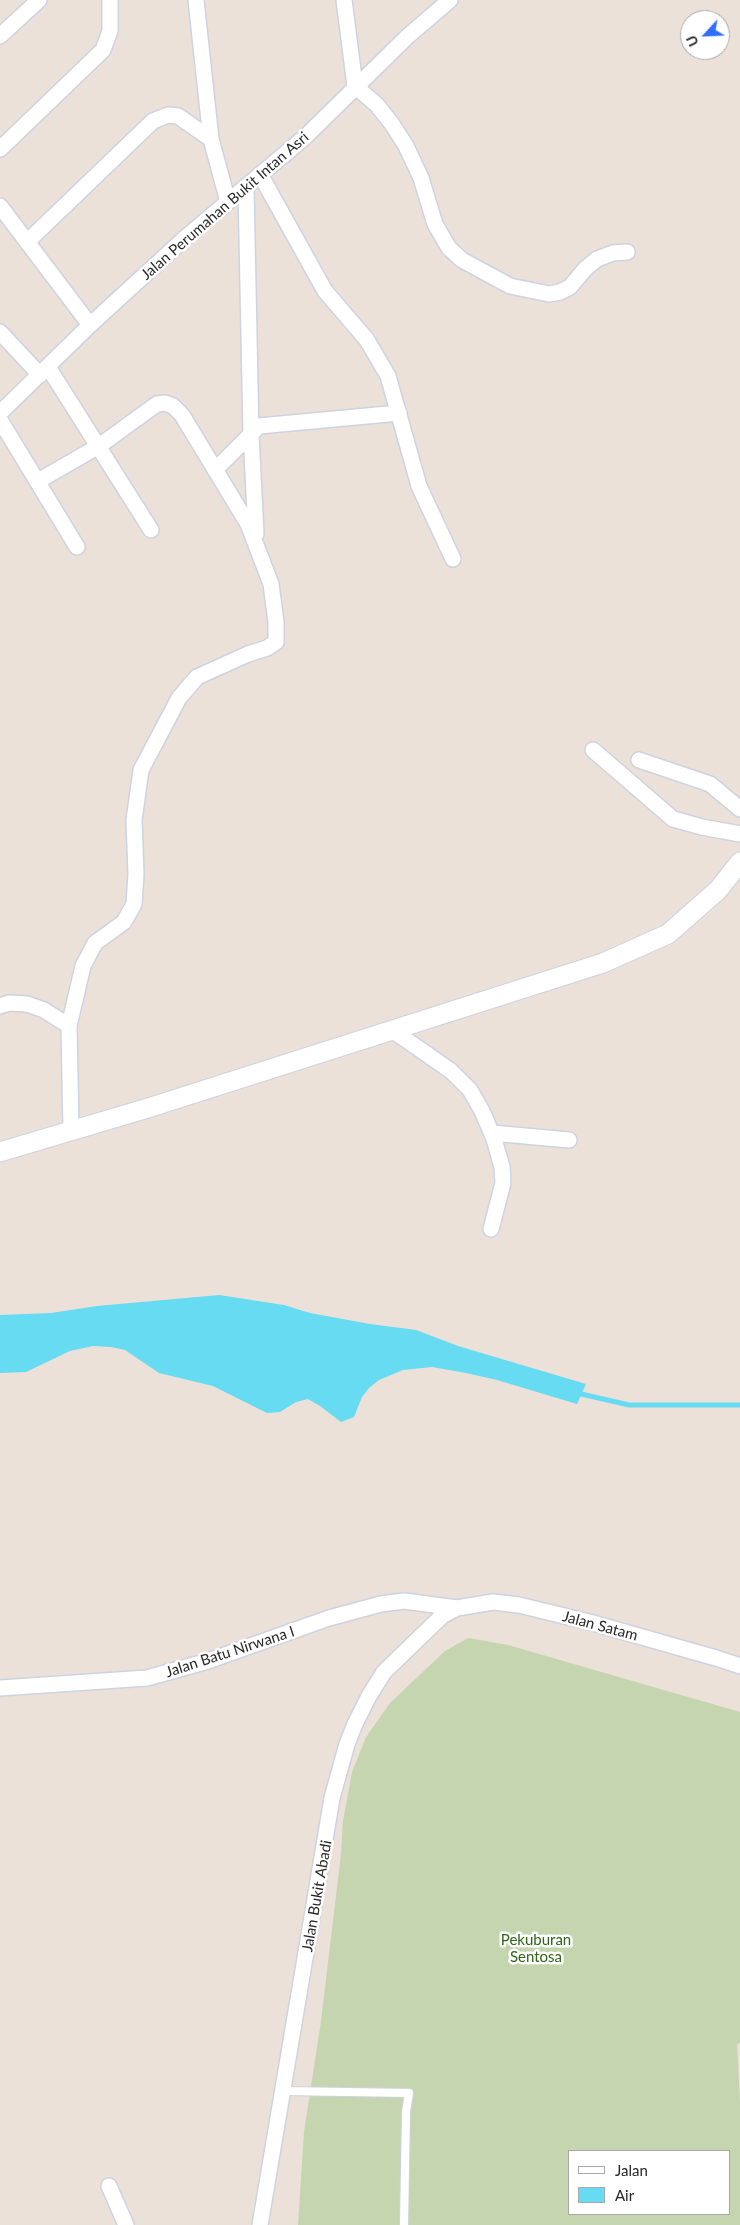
<!DOCTYPE html>
<html>
<head>
<meta charset="utf-8">
<style>
  body { margin:0 }
  #map { position:relative; width:740px; height:2225px; overflow:hidden; background:#ebe1d8; font-family:Lato,sans-serif }
  canvas { display:block }
  .legend { position:absolute; left:568px; top:2150px; width:162px; height:65px; box-sizing:border-box; background:#fff; border:1px solid #a9a9a9; margin:0; padding:6px 9px; list-style:none; font-size:15px; color:#272727 }
  .legend li { display:flex; align-items:center; gap:10px; height:25px }
  .legend b { width:25px; border:1px solid #a9a9a9 }
  .north { position:absolute; left:680px; top:10px; width:50px; height:50px; box-sizing:border-box; background:#fff; border:1px solid #a9a9a9; border-radius:50%; rotate:245deg; font-size:14px; font-weight:700; line-height:20px; text-align:center; color:#272727 }
  .north::after { content:''; display:block; margin:auto; width:18px; height:22px; background:#316dff; clip-path:polygon(50% 0,100% 100%,50% 72%,0 100%) }
</style>
</head>
<body>
<div id="map">
<canvas width="740" height="2225"></canvas>
<ul class="legend">
<li><b style="height:6px;background:#fff"></b>Jalan</li>
<li><b style="height:14px;background:#66dbf2"></b>Air</li>
</ul>
<div class="north">U</div>
</div>
<script>
const ctx = document.querySelector('canvas').getContext('2d');
ctx.lineJoin = 'round';
function paint(path, color) {
  ctx.fillStyle = color;
  ctx.fill(path, 'evenodd');
}
function toPath(rows) {
  const path = new Path2D();
  for (const r of rows) {
    path.moveTo(r[0], r[1]);
    for (let i = 2; i < r.length; i += 2) path.lineTo(r[i], r[i + 1]);
  }
  return path;
}
function strokePath(path, color, width, dash) {
  ctx.strokeStyle = color;
  ctx.lineWidth = width;
  ctx.lineCap = dash ? 'butt' : 'round';
  ctx.setLineDash(dash || []);
  ctx.stroke(path);
}
function label(font, color, halo, rows, align = 'center') {
  ctx.font = font + ' Lato,sans-serif';
  ctx.lineWidth = 5;
  ctx.setLineDash([]);
  ctx.textBaseline = 'middle';
  ctx.strokeStyle = halo;
  ctx.fillStyle = color;
  for (const [text, x, y, turn = 0] of rows) {
    ctx.save();
    ctx.translate(x, y);
    ctx.rotate((+turn || 0) * Math.PI / 180);
    ctx.textAlign = isNaN(turn) ? turn : align;
    if (halo) ctx.strokeText(text, 0, 0);
    ctx.fillText(text, 0, 0);
    ctx.restore();
  }
}
const cemetery = toPath([
  [468,1638,508,1645,740,1712,740,2043,737,2044,740,2103,740,2225,298,2225,304,2132,321,2021,341,1854,343,1821,352,1772,366,1737,390,1703,445,1651],
  [569,2151,729,2151,729,2214,569,2214]
]);
const water = toPath([
  [219,1295,284,1305,310,1313,370,1324,416,1330,458,1346,586,1384,577,1404,497,1380,466,1373,432,1367,403,1370,379,1380,369,1388,362,1397,354,1417,341,1422,320,1406,308,1399,296,1402,280,1412,267,1413,213,1386,159,1373,125,1350,111,1347,93,1346,70,1351,26,1372,0,1373,0,1315,51,1313,97,1306]
]);
const stream = toPath([
  [577,1393,629,1405,740,1405]
]);
const service = toPath([
  [284,2091,409,2093,406,2112,404,2225]
]);
const minor = toPath([
  [196,0,211,139,228,202],
  [344,0,355,86,377,105,392,124,406,146,421,178,435,224,449,248,462,260,510,286,549,294,560,292,570,287,585,269,597,259,613,253,627,252],
  [0,36,39,0],
  [0,149,103,50,110,31,110,0],
  [261,176,325,291,367,340,388,376,419,486,453,559],
  [246,188,251,434,256,534],
  [0,206,90,325],
  [27,242,153,121,168,115,178,116,211,139],
  [0,332,40,375],
  [48,367,151,530],
  [0,413,90,325,185,238,305,137,408,36,450,0],
  [0,420,77,547],
  [215,470,259,426,399,413],
  [38,481,99,446,157,404,165,403,173,406,182,415,248,524,271,584,276,622,276,642,267,648,248,654,197,677,179,698,141,770,134,820,136,874,134,904,124,922,95,943,83,966,69,1026,71,1130],
  [593,750,673,819,702,827,740,834],
  [639,760,710,784,740,809],
  [0,1006,9,1003,27,1004,44,1010,69,1026],
  [392,1030,451,1071,470,1090,482,1111,494,1139,502,1167,503,1183,491,1229],
  [492,1133,569,1140],
  [0,1688,147,1678,208,1661,329,1618,381,1604,404,1601,457,1608],
  [109,2186,126,2225],
  [260,2225,332,1798,347,1744,355,1724,369,1696,384,1672,442,1616,457,1608,493,1602,519,1605,593,1623,716,1658,740,1666]
]);
const tertiary = toPath([
  [0,1152,148,1108,603,963,668,934,718,890,740,862]
]);
const streetNames = [
  ["Jalan Perumahan Bukit Intan Asri",225,206,-41],
  ["Jalan Satam",600,1626,15],
  ["Jalan Batu Nirwana I",230,1652,-18],
  ["Jalan Bukit Abadi",317,1896,-80]
];
const parkNames = [
  ["Pekuburan",536,1940],
  ["Sentosa",536,1957]
];
paint(cemetery, '#c5d5af');
paint(water, '#66dbf2');
strokePath(stream, '#66dbf2', 5);
strokePath(service, '#cdd3e1', 10);
strokePath(minor, '#cdd3e1', 18);
strokePath(tertiary, '#cdd3e1', 21);
strokePath(service, '#fff', 8);
strokePath(minor, '#fff', 15);
strokePath(tertiary, '#fff', 19);
label('15px', '#272727', '#fff', streetNames);
label('15px', '#2f6517', '#fff', parkNames);
</script>
</body>
</html>
